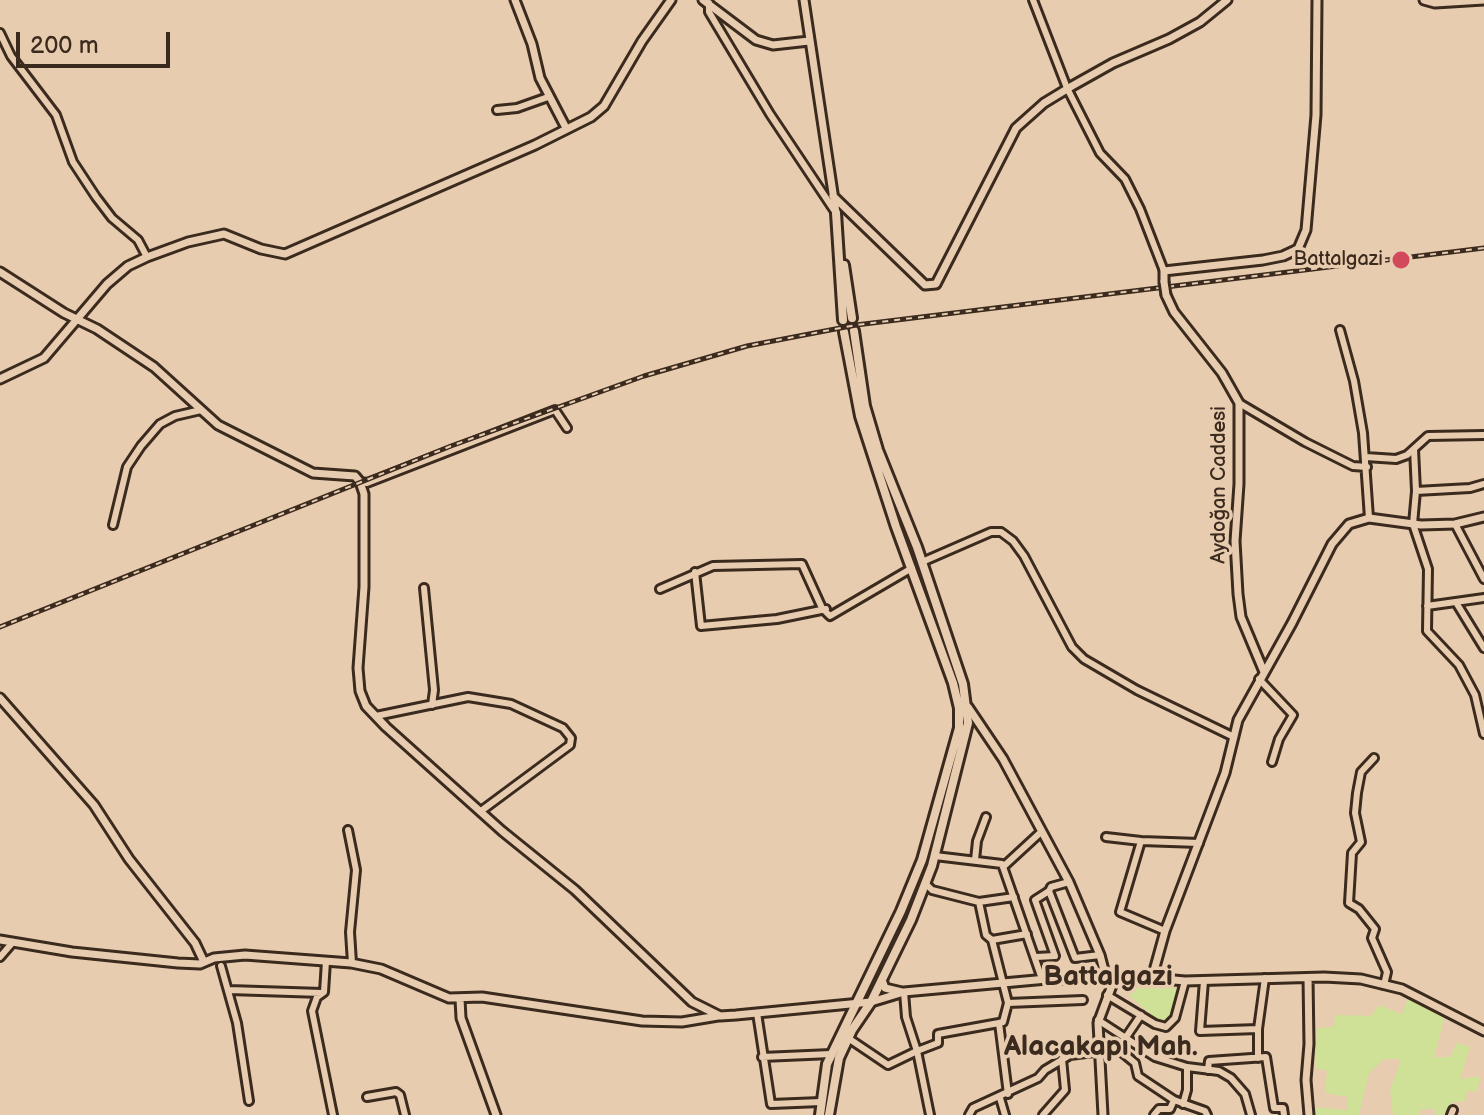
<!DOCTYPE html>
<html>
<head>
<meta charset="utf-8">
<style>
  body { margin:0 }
  #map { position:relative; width:1484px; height:1115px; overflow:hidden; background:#e8ccaf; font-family:"Balsamiq Sans",sans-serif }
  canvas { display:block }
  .scale { position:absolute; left:16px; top:32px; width:154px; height:36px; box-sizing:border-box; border:4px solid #3b2a1e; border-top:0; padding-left:10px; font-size:24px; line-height:28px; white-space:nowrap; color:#3b2a1e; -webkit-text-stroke:6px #e8ccaf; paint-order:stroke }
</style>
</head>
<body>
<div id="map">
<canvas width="1484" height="1115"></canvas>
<div class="scale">200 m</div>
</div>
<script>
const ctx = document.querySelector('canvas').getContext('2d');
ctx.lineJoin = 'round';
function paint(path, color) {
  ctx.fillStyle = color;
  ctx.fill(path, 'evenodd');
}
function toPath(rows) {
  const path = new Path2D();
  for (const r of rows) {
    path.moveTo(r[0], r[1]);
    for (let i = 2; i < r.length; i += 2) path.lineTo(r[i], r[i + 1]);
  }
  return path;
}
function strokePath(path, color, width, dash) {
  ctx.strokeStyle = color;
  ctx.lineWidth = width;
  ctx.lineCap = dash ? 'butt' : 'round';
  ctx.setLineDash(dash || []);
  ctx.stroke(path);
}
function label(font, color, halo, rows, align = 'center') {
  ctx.font = font + ' "Balsamiq Sans",sans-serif';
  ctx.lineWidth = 7;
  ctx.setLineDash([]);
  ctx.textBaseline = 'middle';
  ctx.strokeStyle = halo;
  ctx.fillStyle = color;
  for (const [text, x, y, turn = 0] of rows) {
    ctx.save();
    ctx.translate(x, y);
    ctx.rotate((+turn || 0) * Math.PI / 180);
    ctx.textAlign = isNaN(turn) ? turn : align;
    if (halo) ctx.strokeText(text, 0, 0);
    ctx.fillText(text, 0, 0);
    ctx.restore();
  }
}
const green = toPath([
  [1150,985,1177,988,1173,1013,1168,1022,1158,1020,1120,988],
  [1408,998,1445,1016,1434,1057,1451,1057,1456,1043,1470,1047,1460,1079,1480,1076,1477,1092,1468,1090,1464,1102,1452,1102,1444,1115,1436,1115,1435,1109,1421,1109,1419,1115,1393,1115,1390,1091,1401,1059,1384,1059,1369,1073,1359,1115,1313,1115,1312,1107,1347,1110,1348,1097,1325,1093,1327,1071,1315,1068,1317,1028,1334,1027,1335,1015,1371,1016,1379,1005,1402,1014]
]);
const minor = toPath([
  [1033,0,1067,88,1100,153,1125,179,1140,209,1164,271],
  [709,3,709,12,770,114,834,210],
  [0,33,11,56,56,115,73,162,96,197,112,218,138,240,147,257],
  [497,110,517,108,548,97],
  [1340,330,1354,381,1363,433,1369,518],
  [1239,403,1305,442,1353,466,1367,467],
  [1414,449,1416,491,1470,488,1484,484],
  [1366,457,1396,459,1407,455,1428,436,1484,435],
  [360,482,367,483,555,410,567,428],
  [1416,491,1413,524,1428,569,1427,631,1459,665,1475,695,1484,734],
  [1455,524,1484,579],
  [113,525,127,467,141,446,160,424,175,416,201,410],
  [922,562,991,532,1001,532,1013,541,1024,556,1072,647,1084,659,1137,690,1234,737],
  [695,572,701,626,777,619,826,609],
  [424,588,434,690,432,705],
  [660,589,713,566,802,564,822,608,830,616,912,568],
  [1457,604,1484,648],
  [1427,606,1484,598],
  [1259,679,1293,715,1279,739,1272,762],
  [376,716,468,697,511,704,563,728,571,738,570,745,481,811],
  [1374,758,1361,772,1357,793,1355,813,1361,842,1352,853,1349,903,1359,909,1375,929,1372,938,1387,972,1384,985],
  [348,830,356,870,350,932,352,963],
  [1106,837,1141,841],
  [935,856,1002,864,1042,979],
  [975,860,977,841,986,817],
  [1003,867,1041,832],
  [925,883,932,890,979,902,1014,897],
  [1049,891,1051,887,1069,882],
  [979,902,986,935,992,940],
  [1165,931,1120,912,1141,841,1199,843],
  [0,957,13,942],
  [1036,957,1055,956,1035,900,1049,891,1075,958,1100,955],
  [326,961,324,992,317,997,312,1011,333,1115],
  [221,966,237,1023,249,1101],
  [1204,981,1200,1031,1258,1029,1265,978],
  [229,990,322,993],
  [904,992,906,1017,917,1051,938,1043,938,1034,999,1023,1008,1094],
  [1107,995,1155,1024,1166,1027,1175,1018,1185,981],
  [1008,1003,1083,1000],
  [757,1013,771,1104,821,1102],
  [1098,1020,1155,1057,1187,1067],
  [999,1023,1003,1022,1008,1003,992,940,1027,934],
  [848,1038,888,1065,917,1051,930,1115],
  [1118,1049,1135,1063,1138,1076,1174,1100,1205,1111,1207,1115],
  [762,1057,831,1054],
  [1258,1058,1258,1029],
  [1208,1070,1209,1061,1266,1057,1274,1108,1283,1108,1284,1115],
  [367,1097,396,1092,400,1095,405,1115],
  [1000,1098,1005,1115],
  [1183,1104,1187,1090,1187,1067,1219,1071,1231,1078,1245,1094,1251,1115],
  [969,1115,973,1108,1038,1078,1045,1070,1070,1055,1118,1049,1141,1015],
  [1043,1115,1065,1090,1062,1059],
  [1154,1115,1159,1109,1170,1109,1174,1100],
  [1451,1115,1453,1110]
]);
const tertiary = toPath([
  [515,0,532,44,540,78,566,128],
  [703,0,756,40,773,45,809,41],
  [804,0,836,213],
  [1424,0,1435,3,1484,0],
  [833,196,925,285,936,284,1016,128,1044,103,1072,86,1113,63,1169,39,1200,22,1227,0],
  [0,272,64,313,97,329,154,367,218,425,313,473,355,476,360,482,364,494,364,587,358,668,360,691,366,706,386,727,502,831,575,890,692,1002,720,1016,736,1015,871,1002,904,992,1047,979,1114,980,1152,978,1185,981,1324,977,1361,979,1402,989,1484,1031],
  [1164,282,1164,271,1263,260,1283,256,1298,249,1306,230,1316,115,1317,0],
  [1166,295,1174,312,1222,373,1239,403,1239,484,1235,541,1238,594,1241,617,1264,672],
  [0,379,44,358,107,284,128,266,147,257,188,242,224,234,261,249,285,254,535,145,591,117,604,106,642,41,671,0],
  [0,698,94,805,129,859,195,943,204,962],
  [964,707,968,707,1003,759,1069,882,1100,955,1105,974,1114,980,1098,1023,1103,1115],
  [0,940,72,952,178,963,200,964,214,958,245,955,351,963,381,969,449,998,482,997,642,1021,682,1022,718,1016],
  [1152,978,1165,931,1225,773,1238,720,1292,623,1332,544,1349,524,1369,518,1421,525,1455,524,1484,517],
  [1308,978,1309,1044,1306,1080,1309,1115],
  [882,980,885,988,902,992],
  [460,999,461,1018,496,1115]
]);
const secondary = toPath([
  [836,213,843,320],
  [844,265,852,318],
  [820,1115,827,1064,901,911,922,860,959,728,959,708,953,683,896,527,860,416,844,332],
  [829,1115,839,1058,852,1030,871,1002,911,920,932,866,968,723,963,684,917,547,878,450,865,406,854,331]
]);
const rail = toPath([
  [0,627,451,446,644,376,747,346,856,325,1484,248]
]);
const tertiaryBridge = toPath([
  [1164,282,1166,295]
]);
const markers = [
  [1401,260,10,"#d1495b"]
];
const poiNames = [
  ["Battalgazi",1383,260]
];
const streetNames = [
  ["Aydoğan Caddesi",1220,485,-90]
];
const districtNames = [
  ["Battalgazi",1108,978],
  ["Alacakapı Mah.",1101,1048]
];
paint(green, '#cee196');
strokePath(minor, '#3b2a1e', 12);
strokePath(tertiary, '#3b2a1e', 13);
strokePath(secondary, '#3b2a1e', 14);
strokePath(minor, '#e8ccaf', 6);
strokePath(tertiary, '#e8ccaf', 7);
strokePath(secondary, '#e8ccaf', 8);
strokePath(rail, '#3b2a1e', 5);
strokePath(rail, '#e8ccaf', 2, [6]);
strokePath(tertiaryBridge, '#3b2a1e', 13, []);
strokePath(tertiaryBridge, '#e8ccaf', 7);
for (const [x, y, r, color] of markers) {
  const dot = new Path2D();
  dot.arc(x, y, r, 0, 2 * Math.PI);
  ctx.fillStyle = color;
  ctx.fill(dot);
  strokePath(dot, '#e8ccaf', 3);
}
label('20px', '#3b2a1e', '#e8ccaf', poiNames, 'right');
label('20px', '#3b2a1e', '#e8ccaf', streetNames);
label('bold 28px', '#3b2a1e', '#e8ccaf', districtNames);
</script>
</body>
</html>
